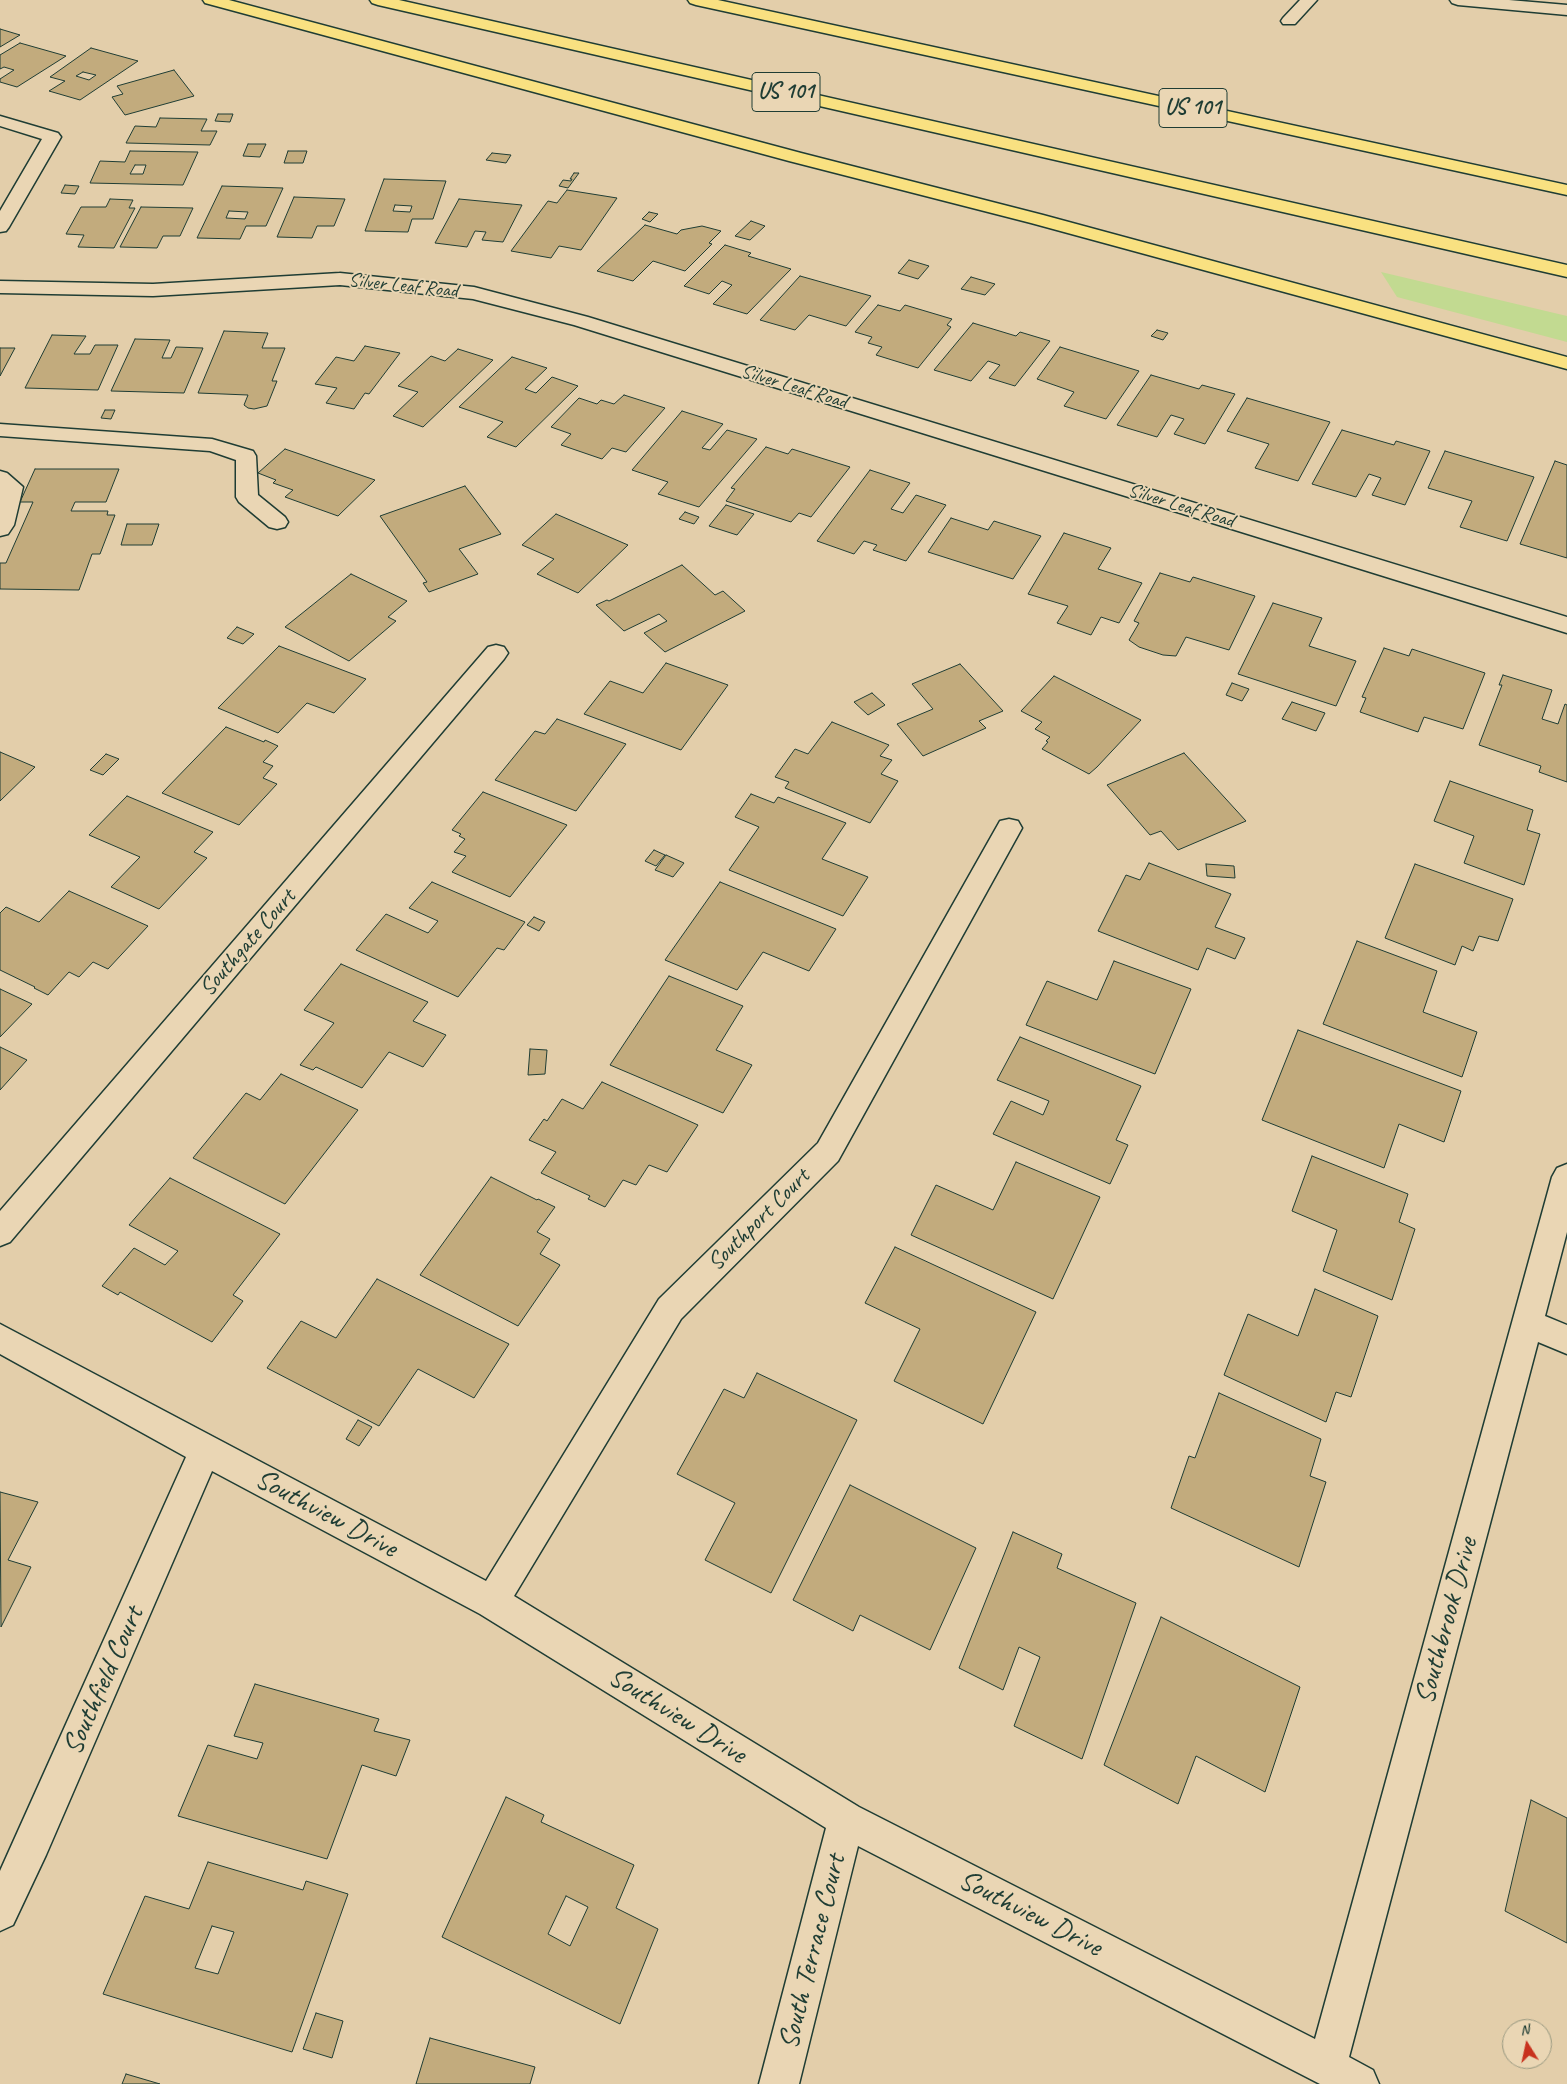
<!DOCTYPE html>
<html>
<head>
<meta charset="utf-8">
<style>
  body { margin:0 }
  #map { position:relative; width:1567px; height:2084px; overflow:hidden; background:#e3ceaa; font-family:Caveat,sans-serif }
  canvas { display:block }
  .north { position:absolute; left:1502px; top:2019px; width:50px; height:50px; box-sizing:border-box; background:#ead6b4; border:1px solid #999981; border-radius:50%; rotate:350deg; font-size:14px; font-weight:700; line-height:20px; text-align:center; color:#1f3d34 }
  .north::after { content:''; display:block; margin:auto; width:18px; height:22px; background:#c8321e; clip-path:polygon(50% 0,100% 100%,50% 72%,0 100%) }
</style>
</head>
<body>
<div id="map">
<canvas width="1567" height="2084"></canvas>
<div class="north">N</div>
</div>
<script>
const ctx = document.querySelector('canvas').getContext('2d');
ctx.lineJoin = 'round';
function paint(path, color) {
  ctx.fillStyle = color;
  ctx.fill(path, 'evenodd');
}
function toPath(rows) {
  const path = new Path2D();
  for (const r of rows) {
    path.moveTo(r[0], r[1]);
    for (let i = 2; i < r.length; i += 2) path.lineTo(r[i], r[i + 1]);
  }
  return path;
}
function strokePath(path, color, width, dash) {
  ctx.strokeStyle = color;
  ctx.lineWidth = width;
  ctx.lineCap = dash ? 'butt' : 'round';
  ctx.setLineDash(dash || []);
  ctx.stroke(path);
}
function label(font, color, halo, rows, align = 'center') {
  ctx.font = font + ' Caveat,sans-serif';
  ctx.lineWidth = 4;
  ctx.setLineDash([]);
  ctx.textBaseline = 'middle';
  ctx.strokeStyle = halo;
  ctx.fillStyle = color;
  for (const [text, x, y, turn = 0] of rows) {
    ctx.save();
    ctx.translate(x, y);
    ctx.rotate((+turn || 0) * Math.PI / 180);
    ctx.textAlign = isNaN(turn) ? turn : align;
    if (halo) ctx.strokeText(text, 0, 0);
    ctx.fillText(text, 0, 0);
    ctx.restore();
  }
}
const green = toPath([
  [1381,272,1567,316,1567,342,1397,297]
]);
const building = toPath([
  [0,29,20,35,0,47,0,29],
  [20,43,66,56,17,87,0,82,0,79,14,70,4,67,0,69,0,55,20,43],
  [91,48,138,61,80,100,49,91,65,81,50,77,91,48],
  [83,72,96,75,89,80,76,76,83,72],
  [174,70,194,96,125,115,112,97,123,94,117,86,174,70],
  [218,114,233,114,230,122,215,121,218,114],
  [160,118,207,119,201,131,217,131,210,145,126,143,135,126,156,127,160,118],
  [248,144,266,144,260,157,243,156,248,144],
  [130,151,198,152,183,185,90,183,100,161,125,162,130,151],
  [135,165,146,165,143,174,130,174,135,165],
  [288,151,307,151,303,163,284,163,288,151],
  [492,153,511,155,506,163,486,160,492,153],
  [574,173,579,173,568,188,559,186,563,180,571,181,572,179,570,179,574,173],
  [384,179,446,181,433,219,412,219,408,232,365,231,384,179],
  [395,205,412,206,410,212,393,211,395,205],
  [65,185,79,186,75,194,61,193,65,185],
  [222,186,283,188,266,226,246,226,240,239,197,238,222,186],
  [229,211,248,212,245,219,226,218,229,211],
  [567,190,617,198,581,250,559,246,551,258,511,251,548,201,557,203,567,190],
  [294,197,345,199,334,226,317,226,312,238,277,237,294,197],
  [110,199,133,200,129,208,135,208,114,248,78,247,84,235,66,234,81,207,106,207,110,199],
  [459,199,522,205,503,242,482,240,486,232,475,231,467,247,435,243,459,199],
  [141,207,193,208,180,236,163,236,157,248,120,247,141,207],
  [649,212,658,214,650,222,642,219,649,212],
  [751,221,765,226,750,240,735,236,751,221],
  [645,225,677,234,681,230,702,226,721,231,709,243,712,244,685,271,653,261,633,281,597,271,645,225],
  [725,245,751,253,748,256,791,269,747,314,713,304,732,285,722,281,709,294,684,286,725,245],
  [909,260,929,266,918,279,898,273,909,260],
  [800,276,871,296,846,326,809,315,795,330,760,320,800,276],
  [971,277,995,284,985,295,961,289,971,277],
  [878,305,900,311,905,305,952,319,947,325,951,327,918,368,876,355,882,347,868,343,872,337,855,332,878,305],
  [973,323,1016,336,1020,332,1050,341,1015,386,989,378,1000,365,988,361,971,381,934,370,973,323],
  [1157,330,1168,333,1163,340,1151,336,1157,330],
  [224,331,268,333,262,348,285,348,272,381,277,381,267,406,254,409,248,408,244,405,248,395,198,393,224,331],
  [52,335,86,336,74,354,90,354,95,345,118,345,98,390,25,388,52,335],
  [135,339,170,340,162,358,171,358,176,347,203,348,184,393,111,391,135,339],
  [365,346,400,353,369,394,365,393,354,409,326,403,337,388,315,384,336,357,354,361,365,346],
  [1060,347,1139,371,1106,419,1064,406,1074,392,1037,379,1060,347],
  [0,348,15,348,0,376,0,348],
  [458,349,493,360,423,427,393,416,418,392,398,386,431,356,445,361,458,349],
  [512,357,547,368,525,389,536,393,552,377,578,386,516,447,487,437,503,422,459,407,512,357],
  [1151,375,1199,389,1202,385,1235,394,1205,444,1174,434,1184,419,1171,415,1157,437,1117,425,1151,375],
  [624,395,665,408,626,452,612,448,602,459,561,445,571,434,551,427,579,398,597,404,601,400,614,404,624,395],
  [1247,398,1330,422,1298,481,1255,468,1269,444,1227,431,1247,398],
  [105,410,115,410,111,419,101,418,105,410],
  [682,411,723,424,702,448,710,450,727,430,757,439,699,507,658,494,668,482,632,470,682,411],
  [1342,430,1394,445,1396,441,1430,451,1405,505,1372,495,1381,478,1369,474,1356,497,1312,484,1342,430],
  [766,447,788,454,792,449,850,467,811,517,799,513,791,522,726,501,735,489,731,488,766,447],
  [285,449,375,480,338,516,285,497,293,490,273,483,276,480,258,473,285,449],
  [1445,451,1534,477,1507,541,1460,527,1472,501,1428,488,1445,451],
  [1555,461,1567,465,1567,558,1520,544,1555,461],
  [35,469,119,469,106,502,75,502,71,511,108,511,107,515,115,515,100,554,92,554,79,590,0,589,0,563,6,563,33,502,20,502,35,469],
  [870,470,910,483,891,509,903,513,916,495,946,505,906,561,873,550,877,545,864,541,854,554,817,541,870,470],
  [465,486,501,534,459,549,478,574,429,592,423,583,427,582,380,516,465,486],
  [726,505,754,514,737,535,709,526,726,505],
  [685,512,699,517,694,524,679,519,685,512],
  [556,514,628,545,578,593,537,574,554,559,522,545,556,514],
  [951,518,988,530,994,521,1041,536,1013,579,928,552,951,518],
  [127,524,159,524,152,545,121,545,127,524],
  [1064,533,1111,548,1098,569,1142,583,1119,623,1101,617,1091,635,1057,623,1068,606,1028,594,1064,533],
  [682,565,715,595,723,591,745,611,665,652,644,633,667,621,659,614,624,631,596,605,607,600,609,601,682,565],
  [1160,573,1190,582,1193,577,1255,596,1229,650,1186,637,1176,656,1163,655,1139,647,1129,640,1139,623,1134,621,1160,573],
  [351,574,407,601,388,617,396,621,349,661,285,627,351,574],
  [1273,603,1322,618,1309,646,1356,661,1336,706,1238,674,1273,603],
  [237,627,254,634,243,644,227,638,237,627],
  [279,646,366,679,334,713,307,703,278,733,218,708,279,646],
  [1384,648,1409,656,1412,649,1485,673,1463,729,1424,717,1418,732,1360,712,1366,698,1362,697,1384,648],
  [666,663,728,685,681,750,584,714,610,681,643,693,666,663],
  [960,664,1003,711,979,721,986,728,923,756,897,724,933,709,912,684,960,664],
  [1503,675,1552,690,1542,719,1558,724,1565,704,1567,705,1567,782,1539,772,1541,766,1479,745,1502,685,1499,685,1503,675],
  [1054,676,1141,720,1097,767,1089,774,1042,749,1048,742,1046,741,1050,737,1035,729,1042,722,1021,711,1054,676],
  [1232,683,1249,689,1242,701,1226,695,1232,683],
  [872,693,885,705,868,715,854,702,872,693],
  [1292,702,1325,713,1316,731,1282,719,1292,702],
  [557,719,626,744,576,811,495,780,535,731,545,734,557,719],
  [832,722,889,745,880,756,892,760,881,774,898,781,870,823,785,788,789,782,775,777,795,749,808,754,832,722],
  [226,727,264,742,265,740,278,746,263,762,273,766,263,778,277,784,239,825,162,793,226,727],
  [0,752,35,767,0,801,0,752],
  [1184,753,1246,821,1178,850,1161,831,1150,835,1107,785,1184,753],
  [106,754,119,759,103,775,90,770,106,754],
  [1450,781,1533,810,1527,830,1540,834,1524,885,1464,863,1474,836,1434,821,1450,781],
  [483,792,567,825,510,897,452,872,466,856,454,852,465,839,459,836,461,834,452,830,483,792],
  [751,794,774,803,778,797,846,823,822,859,868,877,843,916,729,870,759,827,735,817,751,794],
  [127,796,213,832,194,852,207,858,159,909,111,887,140,857,89,835,127,796],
  [654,850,665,855,656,866,645,861,654,850],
  [666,855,684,863,673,877,655,870,666,855],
  [1149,863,1231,894,1215,927,1245,938,1235,959,1207,948,1198,970,1098,931,1126,875,1140,880,1149,863],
  [1206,864,1234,866,1235,878,1207,876,1206,864],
  [1415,864,1513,899,1498,941,1479,936,1473,951,1462,946,1455,965,1385,938,1415,864],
  [432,882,525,922,504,950,497,948,458,997,356,950,386,914,428,933,438,921,409,908,432,882],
  [720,882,836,929,809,971,763,952,737,990,665,960,720,882],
  [69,891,148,926,108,969,93,962,79,977,69,972,48,995,34,988,35,987,0,970,0,913,6,907,39,922,69,891],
  [534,917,545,922,539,931,527,925,534,917],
  [1357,941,1437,971,1423,1012,1477,1032,1462,1077,1323,1024,1357,941],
  [1114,961,1191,989,1155,1074,1026,1025,1047,981,1097,1000,1114,961],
  [341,964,428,1002,413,1021,446,1035,423,1067,389,1052,362,1088,316,1067,313,1070,300,1065,334,1023,304,1010,341,964],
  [669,976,743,1006,716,1050,752,1065,723,1113,610,1065,669,976],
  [0,989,32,1004,0,1037,0,989],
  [1298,1030,1461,1091,1444,1142,1399,1124,1384,1168,1262,1120,1298,1030],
  [1020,1037,1141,1086,1116,1140,1128,1145,1110,1184,993,1134,1011,1101,1043,1115,1049,1101,997,1080,1020,1037],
  [0,1047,27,1060,0,1090,0,1047],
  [530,1049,547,1050,545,1074,528,1075,530,1049],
  [281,1074,358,1110,285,1204,193,1158,246,1093,260,1100,281,1074],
  [602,1082,698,1125,667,1172,649,1165,636,1185,623,1180,605,1207,588,1199,590,1196,541,1173,556,1152,529,1140,544,1119,547,1121,562,1099,583,1109,602,1082],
  [1312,1156,1408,1194,1399,1222,1415,1229,1392,1300,1323,1271,1337,1230,1292,1211,1312,1156],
  [1016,1162,1100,1197,1053,1299,911,1235,936,1185,993,1210,1016,1162],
  [491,1177,537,1200,538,1199,555,1207,537,1232,550,1239,540,1254,560,1265,518,1326,420,1275,491,1177],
  [170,1178,280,1234,233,1295,243,1301,212,1342,120,1292,118,1295,102,1286,134,1248,165,1265,178,1251,129,1225,170,1178],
  [895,1247,1036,1312,983,1424,894,1381,920,1329,865,1303,895,1247],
  [377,1279,509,1344,474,1398,418,1369,379,1426,267,1368,301,1321,336,1338,377,1279],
  [1315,1289,1378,1316,1351,1397,1336,1392,1326,1422,1224,1375,1248,1314,1298,1336,1315,1289],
  [757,1373,857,1420,771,1593,705,1560,735,1503,677,1474,724,1389,744,1398,757,1373],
  [1219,1393,1321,1439,1310,1476,1326,1482,1299,1567,1171,1508,1189,1456,1195,1458,1219,1393],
  [358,1420,372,1427,359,1446,346,1439,358,1420],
  [850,1485,976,1548,930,1650,860,1615,853,1631,793,1600,850,1485],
  [0,1492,38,1502,8,1560,31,1567,1,1627,0,1492],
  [1013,1532,1062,1554,1057,1568,1136,1603,1082,1759,1014,1726,1040,1657,1019,1647,1003,1690,959,1668,1013,1532],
  [1161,1617,1300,1687,1265,1792,1196,1756,1178,1804,1104,1765,1161,1617],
  [255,1684,379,1719,374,1731,410,1740,396,1776,362,1765,327,1859,178,1816,208,1745,257,1759,263,1743,234,1736,255,1684],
  [506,1797,544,1815,541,1822,634,1865,616,1908,658,1929,620,2024,442,1937,506,1797],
  [566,1896,588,1907,570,1946,548,1934,566,1896],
  [1531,1800,1567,1818,1567,1943,1505,1911,1531,1800],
  [208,1862,303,1890,306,1881,348,1894,292,2052,103,1994,145,1896,189,1909,208,1862],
  [212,1926,234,1932,218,1974,195,1968,212,1926],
  [316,2013,343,2021,332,2058,303,2049,316,2013],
  [430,2038,535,2067,530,2084,416,2084,430,2038],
  [126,2074,160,2084,122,2084,126,2074]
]);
const service = toPath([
  [1300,0,1317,0,1295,24,1283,24,1281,21,1283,18,1300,0],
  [1450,0,1509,0,1567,5,1567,15,1458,5,1452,3,1450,0],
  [0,424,212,439,253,451,256,456,258,495,285,517,288,522,285,527,277,529,269,527,239,502,236,497,236,460,210,451,0,436,0,424],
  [0,471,7,473,23,487,14,525,8,534,0,536,0,471]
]);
const minor = toPath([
  [0,116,58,133,61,137,9,227,6,231,0,232,0,211,42,139,0,126,0,116],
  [496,645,504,647,508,653,504,659,10,1242,0,1246,0,1211,488,647,496,645],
  [1009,819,1018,821,1022,828,838,1161,681,1319,514,1596,859,1807,1315,2039,1552,1177,1557,1168,1567,1164,1567,1232,1545,1316,1567,1325,1567,1354,1538,1342,1349,2057,1373,2070,1379,2084,1320,2084,858,1846,799,2084,759,2084,826,1828,480,1614,212,1471,46,1855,13,1925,0,1931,0,1871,186,1457,0,1354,0,1324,486,1581,659,1299,818,1143,1000,821,1009,819]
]);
const tertiary = toPath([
  [340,273,474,287,588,317,1567,617,1567,633,574,325,473,299,340,285,153,296,0,293,0,281,153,284,340,273]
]);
const motorway = toPath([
  [203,0,229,0,801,153,1043,215,1567,357,1567,369,1031,223,789,161,205,3,203,0],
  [370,0,399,0,1567,265,1567,277,378,5,372,3,370,0],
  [688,0,718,0,1567,185,1567,195,696,5,690,3,688,0]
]);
const farStreetnames = [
  ["Silver Leaf Road",403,286,6],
  ["Silver Leaf Road",794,387,17],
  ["Silver Leaf Road",1181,506,17]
];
const shields = [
  [786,92,68],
  [1193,108,68]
];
const shieldNames = [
  ["US 101",786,92],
  ["US 101",1193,108]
];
const streetNames = [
  ["Southgate Court",248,943,-49],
  ["Southport Court",759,1220,-45]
];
const nearStreetnames = [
  ["Southview Drive",326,1514,28],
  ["Southbrook Drive",1447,1621,-75],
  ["Southfield Court",104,1681,-66],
  ["Southview Drive",677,1716,32],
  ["Southview Drive",1030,1914,27],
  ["South Terrace Court",813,1952,-76]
];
paint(green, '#c2da91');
paint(building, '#c2ab7d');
strokePath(building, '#1f3d34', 1);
strokePath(service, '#1f3d34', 3);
strokePath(minor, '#1f3d34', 3);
strokePath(tertiary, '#1f3d34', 3);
strokePath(motorway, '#1f3d34', 3);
paint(service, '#ead6b4');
paint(minor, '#ead6b4');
paint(tertiary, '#ead6b4');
paint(motorway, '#f9e181');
label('20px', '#1f3d34', '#ead6b4', farStreetnames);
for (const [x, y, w] of shields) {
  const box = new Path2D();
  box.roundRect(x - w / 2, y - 19.5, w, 39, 4);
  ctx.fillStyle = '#ead6b4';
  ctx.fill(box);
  strokePath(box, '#1f3d34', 1);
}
label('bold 22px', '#1f3d34', null, shieldNames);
label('24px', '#1f3d34', '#ead6b4', streetNames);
label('29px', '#1f3d34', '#ead6b4', nearStreetnames);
</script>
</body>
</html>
